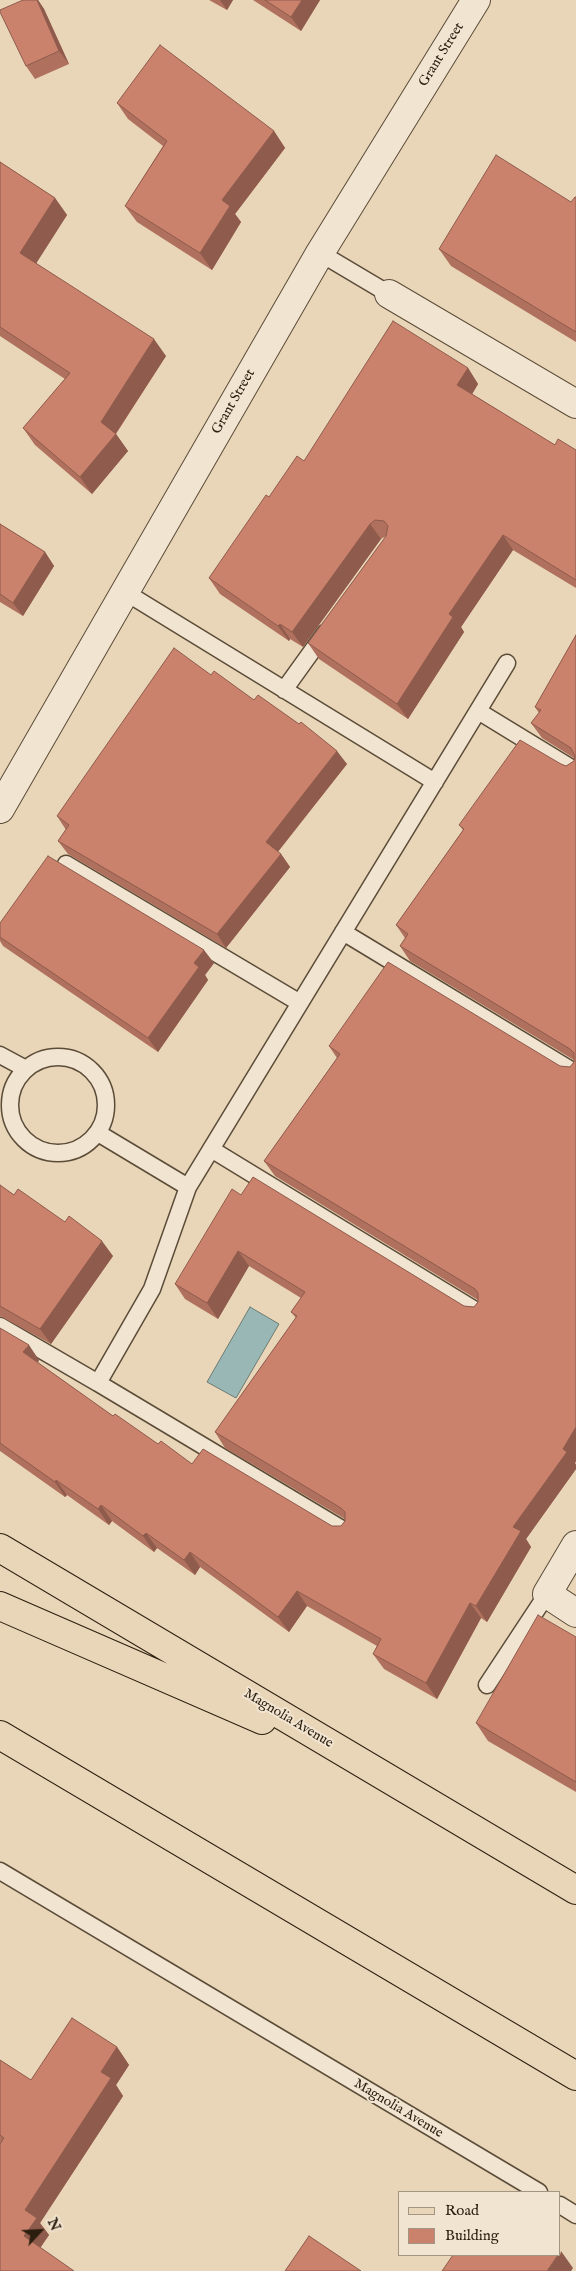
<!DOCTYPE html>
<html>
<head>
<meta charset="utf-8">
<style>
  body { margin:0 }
  #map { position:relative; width:576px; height:2271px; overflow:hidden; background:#e9d6b8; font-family:"IM FELL English",serif }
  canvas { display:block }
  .legend { position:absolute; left:398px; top:2191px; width:162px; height:65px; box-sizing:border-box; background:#f1e4d1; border:1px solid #a29583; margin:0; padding:6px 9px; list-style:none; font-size:15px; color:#2c1e0e }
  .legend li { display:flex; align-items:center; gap:10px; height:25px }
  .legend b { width:25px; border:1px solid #a29583 }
  .north { position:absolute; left:15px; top:2206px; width:50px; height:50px; -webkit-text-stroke:4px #f1e4d1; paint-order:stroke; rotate:65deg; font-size:14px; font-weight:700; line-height:20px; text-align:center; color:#2c1e0e }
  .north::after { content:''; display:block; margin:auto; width:18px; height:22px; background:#2c1e0e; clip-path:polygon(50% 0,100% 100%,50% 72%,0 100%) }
</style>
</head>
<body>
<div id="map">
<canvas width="576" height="2271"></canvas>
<ul class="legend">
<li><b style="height:6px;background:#e9d6b8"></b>Road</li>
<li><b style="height:14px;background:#cb826c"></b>Building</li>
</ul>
<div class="north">N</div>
</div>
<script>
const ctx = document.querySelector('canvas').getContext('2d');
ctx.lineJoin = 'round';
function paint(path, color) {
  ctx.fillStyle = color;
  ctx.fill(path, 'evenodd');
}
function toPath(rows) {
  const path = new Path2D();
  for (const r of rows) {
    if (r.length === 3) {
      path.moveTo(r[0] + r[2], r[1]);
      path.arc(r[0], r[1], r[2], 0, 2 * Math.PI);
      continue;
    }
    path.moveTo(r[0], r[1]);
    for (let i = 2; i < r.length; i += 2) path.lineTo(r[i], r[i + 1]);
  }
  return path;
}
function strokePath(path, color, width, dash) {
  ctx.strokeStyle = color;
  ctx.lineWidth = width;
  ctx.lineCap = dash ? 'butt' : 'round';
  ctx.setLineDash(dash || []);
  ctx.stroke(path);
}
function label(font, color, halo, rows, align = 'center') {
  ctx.font = font + ' "IM FELL English",serif';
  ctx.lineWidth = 4;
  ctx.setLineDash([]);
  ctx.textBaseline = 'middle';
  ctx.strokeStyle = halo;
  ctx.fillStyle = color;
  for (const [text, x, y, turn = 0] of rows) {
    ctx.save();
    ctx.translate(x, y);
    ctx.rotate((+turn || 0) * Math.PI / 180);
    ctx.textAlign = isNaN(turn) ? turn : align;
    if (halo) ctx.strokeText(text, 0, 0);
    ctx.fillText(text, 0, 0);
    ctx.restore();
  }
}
const water = toPath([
  [250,1307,279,1324,236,1398,207,1382,250,1307]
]);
const service = toPath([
  [320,253,389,294],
  [125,592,435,782],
  [284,690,325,633],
  [478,711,576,771],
  [66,864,300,1003],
  [343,932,576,1073],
  [0,1055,26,1069],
  [58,1105,48],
  [98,1133,188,1187,507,663],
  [211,1149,480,1313],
  [188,1187,152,1289,98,1383,347,1532],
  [0,1326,98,1383],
  [487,1685,547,1594],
  [0,1871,539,2192],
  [560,2205,576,2215]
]);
const minor = toPath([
  [389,294,576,404],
  [0,809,320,253,476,0],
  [576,1545,547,1594,576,1613]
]);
const primary = toPath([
  [0,1548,576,1890],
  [0,1606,262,1720],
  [0,1735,576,2076]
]);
const wall = toPath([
  [23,0,38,0,44,9,69,64,35,79,26,66],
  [209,0,233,0,227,10],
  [253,0,320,0,301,31],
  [117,103,274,131,285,148,235,214,241,222,212,270,137,222,125,206,163,146,128,119],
  [0,162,55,198,67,215,36,263,166,356,116,434,128,451,92,494,35,445,23,428,65,379,0,336],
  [576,197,576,342,451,266,439,249,571,202],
  [468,368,478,384,472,394,555,445,576,450,576,588,513,550,461,627,464,632,408,719,319,659,308,643,386,536,381,539,303,647,290,639,289,641,220,594,209,578,269,497,304,461],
  [0,524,45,552,54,566,23,616,0,602],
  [576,635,576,1461,575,1463,576,1465,576,1469,526,1539,531,1547,487,1622,481,1618,437,1699,384,1669,373,1654,377,1646,307,1606,289,1632,200,1567,195,1575,157,1548,154,1552,112,1521,109,1525,67,1495,65,1497,0,1451,0,1328,39,1360,38,1363,113,1416,158,1444,192,1464,332,1526,341,1526,345,1521,345,1519,225,1448,215,1432,296,1318,291,1312,301,1298,249,1266,218,1319,185,1299,175,1284,241,1195,464,1306,474,1307,478,1302,478,1300,275,1176,264,1161,337,1058,329,1046,560,1066,570,1067,574,1062,574,1060,410,961,400,946,405,938,396,925,463,830,459,825,561,764,566,766,574,761,574,758,542,738,531,723,539,713,535,707],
  [211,675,347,764,278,852,281,854,290,867,226,948,68,854,58,841,66,830,57,816],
  [0,923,214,963,205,975,208,980,158,1052,3,946,0,941],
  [0,1185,14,1195,113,1256,51,1344,0,1316],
  [576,1637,576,1792,488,1741,476,1723],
  [117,2047,129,2065,116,2085,123,2096,40,2223,49,2235,40,2248,0,2271,0,2060,31,2080]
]);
const shadedWall = toPath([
  [37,0,38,0,44,9,69,64,59,51],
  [220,0,233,0,227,10],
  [302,0,320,0,301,31,291,17],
  [274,131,285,148,235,214,241,222,212,270,200,253,222,200],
  [55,198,67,215,32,270,20,253],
  [154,339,166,356,114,436,116,434,128,451,92,494,80,477,101,422],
  [468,368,478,384,468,401,457,385],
  [370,524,381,539,303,647,292,632],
  [503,535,513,550,461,627,464,632,408,719,397,704,449,614],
  [45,552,54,566,23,616,13,603],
  [280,624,290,639,289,641,278,626],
  [337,751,347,764,275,855,266,842],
  [281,854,290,867,226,948,217,934],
  [204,950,214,963,205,975,208,980,158,1052,148,1038,194,963],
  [102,1241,113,1256,51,1344,40,1329],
  [238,1251,249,1266,218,1319,207,1303],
  [29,1345,39,1360,34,1368,23,1352],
  [576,1427,576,1461,575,1463,576,1465,576,1469,526,1539,531,1547,487,1622,476,1606,513,1527,563,1449],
  [56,1480,67,1495,65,1497,55,1482],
  [101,1505,112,1521,109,1525,98,1509],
  [146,1533,157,1548,154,1552,143,1536],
  [190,1552,200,1567,195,1575,184,1560],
  [297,1591,307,1606,289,1632,278,1617],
  [470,1603,481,1618,437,1699,426,1683],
  [117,2047,129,2065,116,2085,123,2096,40,2223,49,2235,36,2254,24,2236,25,2210,101,2072],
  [561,2251,573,2268,571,2271,547,2271,558,2255,560,2255]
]);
const building = toPath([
  [23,0,37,0,59,51,26,66,0,12,0,10,23,0],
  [265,0,302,0,291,17,265,0],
  [160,45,274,131,222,200,230,206,200,253,125,206,167,141,117,103,160,45],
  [496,155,571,202,575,197,576,197,576,332,439,249,496,155],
  [0,162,55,198,20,253,154,339,101,422,116,434,80,477,23,428,70,373,0,327,0,162],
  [393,321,468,368,457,385,555,445,558,439,576,450,576,580,503,535,449,614,453,617,397,704,308,643,386,536,388,526,384,521,375,520,370,524,292,632,280,624,278,626,209,578,266,495,269,497,297,456,304,461,393,321],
  [0,524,45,552,13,603,0,594,0,524],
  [576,635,576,1427,563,1449,567,1452,513,1527,521,1531,476,1606,470,1603,426,1683,373,1654,381,1639,297,1591,278,1617,190,1552,184,1560,146,1533,143,1536,101,1505,98,1509,56,1480,55,1482,0,1443,0,1328,29,1345,23,1352,113,1416,115,1414,158,1444,161,1441,192,1464,203,1449,332,1526,341,1526,345,1521,345,1512,341,1508,215,1432,297,1316,291,1312,305,1292,238,1251,207,1303,175,1284,232,1189,241,1195,253,1177,464,1306,474,1307,478,1302,478,1293,475,1289,264,1161,340,1054,329,1046,388,962,560,1066,570,1067,574,1062,574,1053,570,1049,400,946,408,934,396,925,464,829,459,825,520,740,561,764,566,766,574,761,575,756,571,748,531,723,541,710,535,707,576,635],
  [174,648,211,675,214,671,254,700,258,695,299,724,301,722,337,751,266,842,281,854,217,934,58,841,69,825,57,816,174,648],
  [48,856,204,950,194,963,199,967,148,1038,0,937,0,923,48,856],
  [0,1185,14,1195,18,1189,65,1222,69,1216,102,1241,40,1329,0,1306,0,1185],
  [538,1615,576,1637,576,1782,476,1723,538,1615],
  [72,2018,117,2047,101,2072,111,2078,25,2210,37,2218,24,2236,74,2271,0,2271,0,2144,4,2138,0,2135,0,2060,31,2080,72,2018],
  [309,2236,361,2271,285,2271,309,2236],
  [453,2255,558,2255,547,2271,442,2271,453,2255]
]);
const streetNames = [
  ["Grant Street",442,55,-58],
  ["Grant Street",234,402,-60],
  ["Magnolia Avenue",288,1719,31],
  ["Magnolia Avenue",398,2109,31]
];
paint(water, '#99b8b5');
strokePath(water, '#6d7a72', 1);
strokePath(service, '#5b4c38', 19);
strokePath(minor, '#5b4c38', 30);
strokePath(primary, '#2c1e0e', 30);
strokePath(service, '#f1e4d1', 16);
strokePath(minor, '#f1e4d1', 28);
strokePath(primary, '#e9d6b8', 28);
paint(wall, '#af705d');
paint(shadedWall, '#8e5b4c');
paint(building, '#cb826c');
strokePath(building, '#8e5b4c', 1);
label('14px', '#2c1e0e', '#f1e4d1', streetNames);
</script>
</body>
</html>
